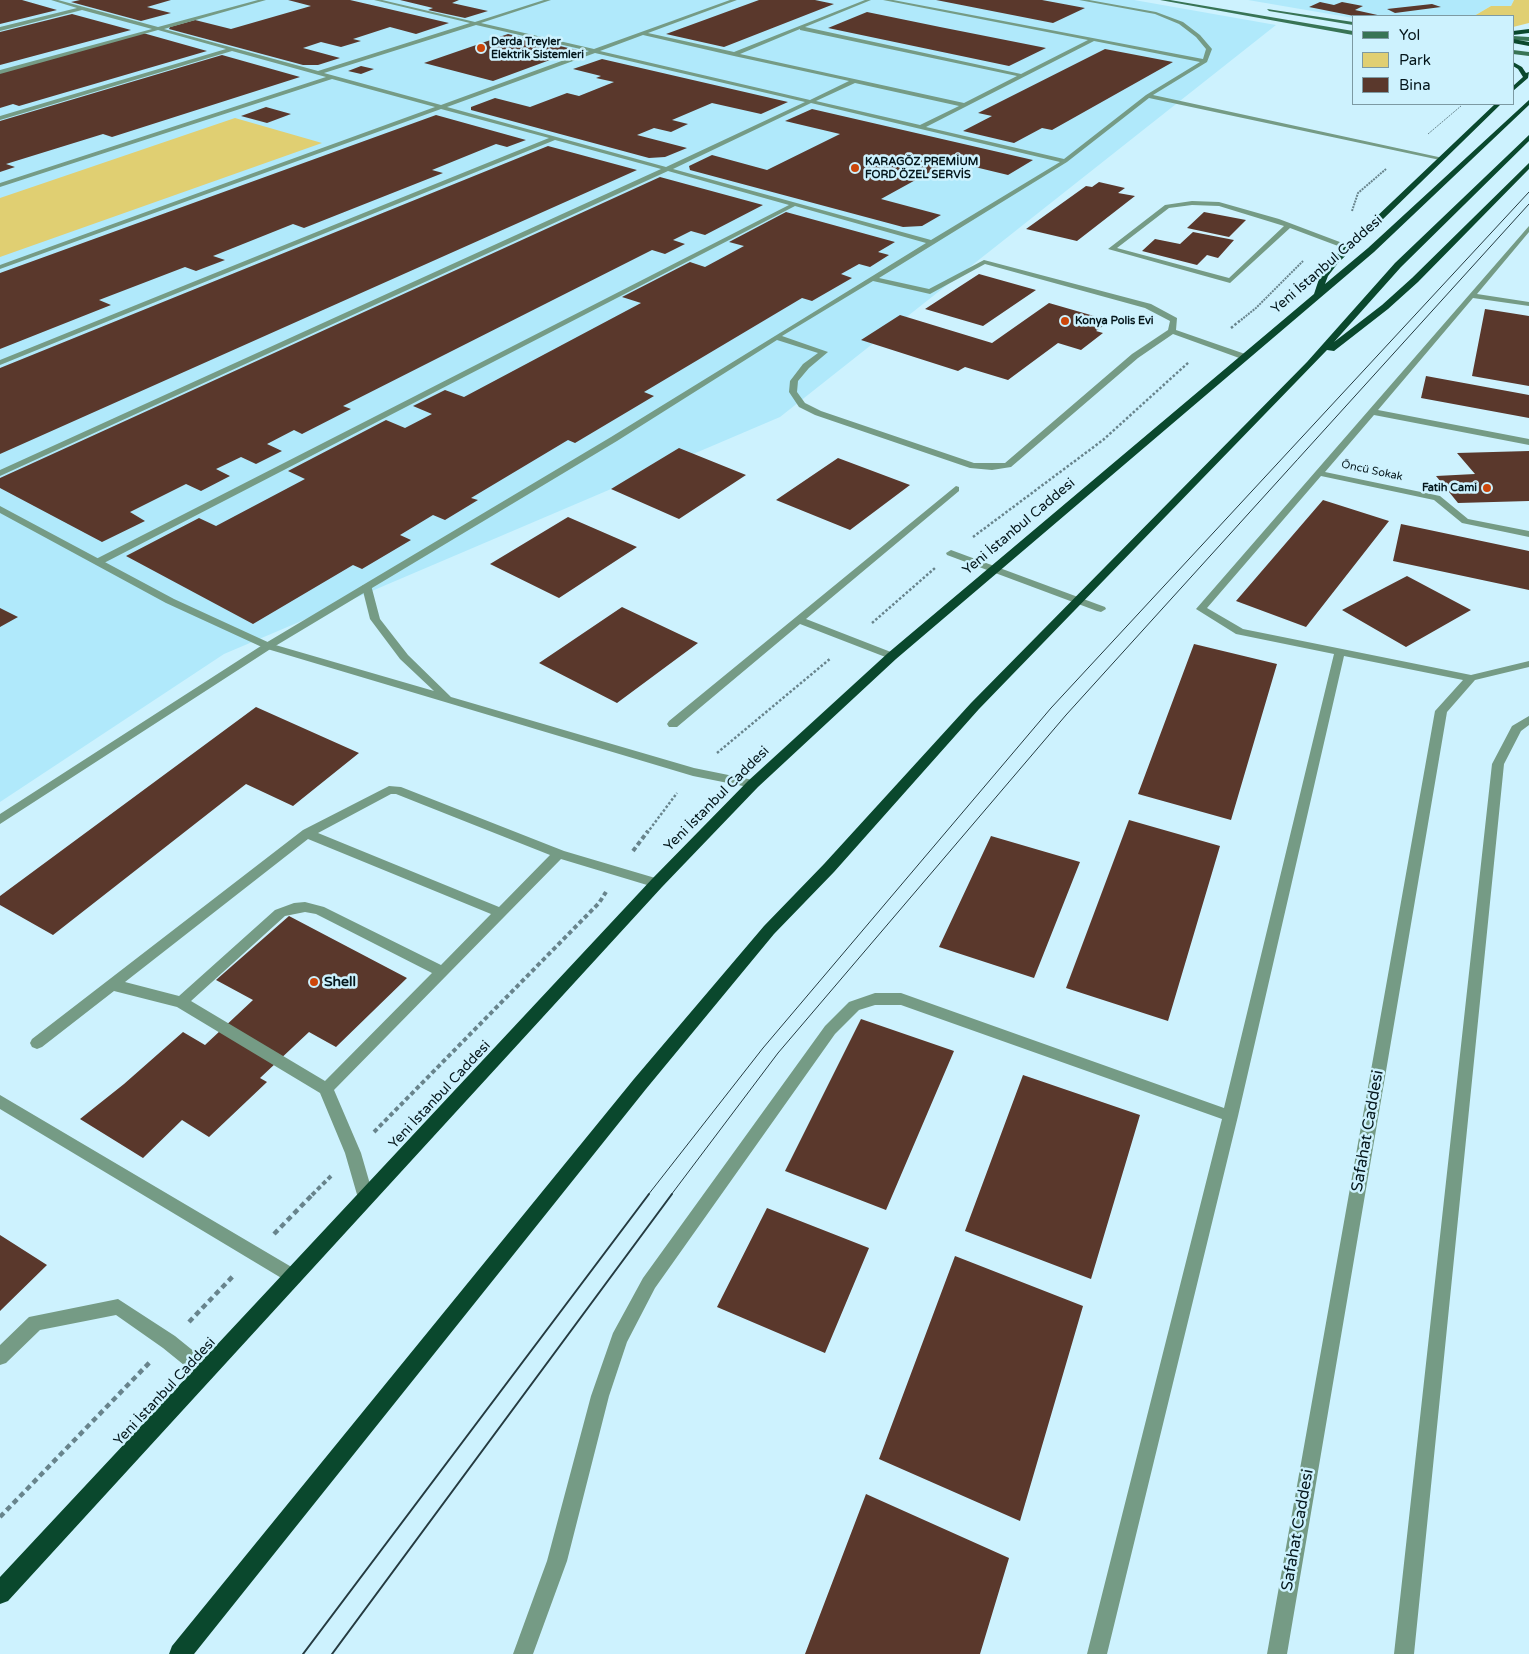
<!DOCTYPE html>
<html>
<head>
<meta charset="utf-8">
<style>
  body { margin:0 }
  #map { position:relative; width:1529px; height:1654px; overflow:hidden; background:#cdf2fe; font-family:"Varela Round",sans-serif }
  canvas { display:block }
  .legend { position:absolute; left:1352px; top:15px; width:162px; height:90px; box-sizing:border-box; background:#cdf2fe; border:1px solid #7d9aa3; margin:0; padding:6px 9px; list-style:none; font-size:15px; color:#04161b }
  .legend li { display:flex; align-items:center; gap:10px; height:25px }
  .legend b { width:25px; border:1px solid #7d9aa3 }
</style>
</head>
<body>
<div id="map">
<canvas width="1529" height="1654"></canvas>
<ul class="legend">
<li><b style="height:6px;background:#387455"></b>Yol</li>
<li><b style="height:14px;background:#e0cf72"></b>Park</li>
<li><b style="height:14px;background:#5a382c"></b>Bina</li>
</ul>
</div>
<script>
const ctx = document.querySelector('canvas').getContext('2d');
ctx.lineJoin = 'round';
function paint(path, color) {
  ctx.fillStyle = color;
  ctx.fill(path, 'evenodd');
}
function toPath(rows) {
  const path = new Path2D();
  for (const r of rows) {
    path.moveTo(r[0], r[1]);
    for (let i = 2; i < r.length; i += 2) path.lineTo(r[i], r[i + 1]);
  }
  return path;
}
function strokePath(path, color, width, dash) {
  ctx.strokeStyle = color;
  ctx.lineWidth = width;
  ctx.lineCap = dash ? 'butt' : 'round';
  ctx.setLineDash(dash || []);
  ctx.stroke(path);
}
function label(font, color, halo, rows, align = 'center') {
  ctx.font = font + ' "Varela Round",sans-serif';
  ctx.lineWidth = 5;
  ctx.setLineDash([]);
  ctx.textBaseline = 'middle';
  ctx.strokeStyle = halo;
  ctx.fillStyle = color;
  for (const [text, x, y, turn = 0] of rows) {
    ctx.save();
    ctx.translate(x, y);
    ctx.rotate((+turn || 0) * Math.PI / 180);
    ctx.textAlign = isNaN(turn) ? turn : align;
    if (halo) ctx.strokeText(text, 0, 0);
    ctx.fillText(text, 0, 0);
    ctx.restore();
  }
}
const built = toPath([
  [0,0,1134,0,1276,25,780,417,224,654,0,802],
  [1248,0,1514,0,1511,6,1491,6,1474,16,1353,16,1353,18]
]);
const green = toPath([
  [1514,0,1529,0,1529,23,1513,27,1513,16,1474,16,1491,6,1511,6],
  [235,118,322,143,0,257,0,198]
]);
const building = toPath([
  [0,0,22,0,57,10,0,24],
  [80,0,171,0,147,7,171,13,141,21,71,2],
  [288,0,350,0,449,23,416,34,390,27,353,39,361,41,341,47,321,42,303,48,340,58,318,65,303,65,169,29,170,27,195,20,231,29,311,6],
  [400,0,459,0,452,3,488,11,465,18,428,10,433,8],
  [759,0,815,0,834,4,724,47,666,34],
  [936,0,1042,0,1085,8,1053,23],
  [1320,2,1334,5,1342,2,1363,6,1355,10,1382,16,1354,16,1309,7],
  [1432,4,1441,7,1395,13,1387,9],
  [867,12,940,27,1046,48,1009,66,828,28],
  [72,14,131,30,0,65,0,32],
  [143,33,207,51,19,106,13,104,0,108,0,72],
  [508,34,577,50,493,81,424,63],
  [1105,49,1173,62,1052,130,1042,128,1014,143,963,131,992,116,978,113],
  [222,55,300,77,112,137,103,134,6,164,15,167,0,172,0,121],
  [602,59,788,102,761,114,712,103,672,120,688,124,671,132,654,128,637,135,687,148,665,157,649,158,471,110,471,107,495,98,530,107,567,93,579,96,614,82,596,78,601,76,573,69],
  [361,66,374,69,361,74,348,71],
  [266,107,291,114,267,123,241,116],
  [812,109,1033,160,1008,175,950,161,881,199,941,215,922,226,903,227,690,170,689,166,712,155,767,170,840,134,785,121],
  [436,115,526,140,507,147,496,144,432,170,443,173,304,228,293,224,213,256,225,260,196,271,185,267,99,300,111,305,0,349,0,273],
  [548,146,637,170,0,454,0,368],
  [660,177,763,205,705,235,691,231,673,240,685,244,665,254,652,250,343,406,351,409,302,434,294,430,267,444,282,451,256,464,241,457,216,469,230,476,201,491,186,484,130,512,145,521,102,542,0,488,0,478],
  [1099,182,1125,188,1118,193,1135,196,1077,241,1026,229,1086,186,1092,187],
  [786,212,895,242,878,252,889,255,870,267,859,264,841,274,852,278,812,301,802,298,644,392,654,396,575,443,568,440,471,498,478,500,445,520,433,515,400,535,411,540,362,569,353,565,253,624,126,556,199,518,216,526,305,479,288,471,386,420,405,428,432,414,413,406,445,390,464,397,641,303,622,297,690,262,705,267,744,246,729,242],
  [1204,212,1246,220,1229,237,1187,228],
  [1193,232,1234,240,1218,258,1207,255,1197,265,1142,251,1155,239,1180,244],
  [979,274,1036,290,983,326,925,309],
  [1049,303,1094,316,1090,318,1107,323,1096,331,1103,333,1081,350,1058,343,1008,380,965,367,958,371,861,340,900,315,992,343],
  [1485,309,1529,316,1529,386,1472,376],
  [1426,376,1529,395,1529,418,1421,398],
  [679,448,746,475,679,519,611,489],
  [1529,451,1529,501,1458,503,1436,476,1475,474,1457,453],
  [838,458,910,485,850,530,776,500],
  [1323,500,1389,521,1306,627,1236,601],
  [568,517,637,547,559,598,490,564],
  [1401,524,1529,551,1529,590,1393,561],
  [1407,576,1471,610,1406,647,1342,610],
  [622,607,698,643,617,703,539,663],
  [0,608,18,617,0,627],
  [1194,644,1277,664,1231,820,1138,794],
  [256,707,359,753,293,806,246,784,53,935,0,905,0,896],
  [1129,820,1220,846,1168,1021,1066,988],
  [991,836,1080,862,1034,978,939,947],
  [289,916,407,978,336,1047,309,1032,260,1078,267,1082,209,1137,182,1120,143,1158,80,1119,124,1084,183,1032,205,1045,253,1000,216,980],
  [861,1019,954,1051,886,1210,785,1171],
  [1023,1075,1140,1115,1091,1279,965,1231],
  [767,1208,869,1248,825,1353,717,1307],
  [0,1235,47,1265,0,1311],
  [955,1256,1083,1306,1020,1521,879,1459],
  [866,1494,1009,1558,980,1654,805,1654]
]);
const pathFar4 = toPath([
  [1428,134,1461,106]
]);
const pathFar3 = toPath([
  [1352,211,1358,193,1386,169],
  [1241,320,1256,308,1303,261]
]);
const pathFar2 = toPath([
  [1231,328,1242,319],
  [973,537,1103,440,1189,362],
  [872,623,935,568],
  [717,753,831,658],
  [647,833,677,793]
]);
const pathFar1 = toPath([
  [633,851,648,831],
  [374,1132,599,903,606,892],
  [312,1195,331,1176]
]);
const path = toPath([
  [274,1234,313,1194],
  [189,1322,235,1274],
  [0,1517,150,1362]
]);
const service = toPath([
  [389,786,401,787,564,851,662,880,664,883,662,886,657,888,561,859,334,1090,361,1153,374,1198,372,1203,366,1205,360,1203,358,1198,345,1153,320,1093,177,1007,114,991,42,1047,37,1049,32,1047,30,1043,32,1039,303,830,389,786],
  [391,794,396,794,550,855,499,907,318,833,391,794],
  [308,839,491,914,441,965,324,907,305,902,294,903,275,910,179,996,125,982,308,839],
  [305,912,316,914,432,973,325,1081,191,1001,285,916,305,912],
  [118,1299,175,1336,212,1366,215,1372,212,1378,206,1381,200,1378,163,1348,116,1315,40,1330,6,1363,0,1365,0,1345,29,1317,118,1299]
]);
const pedestrian = toPath([
  [951,550,1105,607,1106,609,1101,612,1097,611,947,555,946,553,951,550]
]);
const minor = toPath([
  [51,0,58,0,158,27,258,0,266,0,164,29,318,71,470,23,374,0,382,0,475,22,544,0,551,0,481,23,594,49,730,0,737,0,648,33,734,52,865,0,871,0,805,27,1021,74,1088,40,883,0,893,0,1203,59,1206,49,1196,37,1179,24,1155,14,1079,0,1089,0,1156,12,1183,22,1200,35,1212,49,1207,62,1153,95,1443,158,1440,160,1149,98,1067,162,879,278,929,289,984,260,1151,304,1177,318,1176,330,1248,355,1248,359,1242,359,1173,334,1138,358,1011,467,992,470,970,468,815,415,799,407,789,392,790,381,803,364,818,353,777,340,617,441,272,648,0,824,0,814,264,644,611,437,926,243,795,206,102,564,94,564,94,560,789,205,668,171,0,476,0,470,661,169,555,140,0,365,0,360,549,138,441,109,0,269,0,265,435,107,332,79,0,187,0,183,326,77,232,51,0,120,0,116,226,49,158,30,0,74,0,70,152,29,82,10,0,31,0,27,77,8,51,0],
  [476,25,589,51,441,105,324,73,476,25],
  [800,29,800,30,1017,76,964,103,740,54,800,29],
  [643,35,734,56,849,81,810,100,600,51,643,35],
  [1094,41,1200,62,1146,95,1064,159,926,127,1094,41],
  [595,53,805,102,666,167,447,107,595,53],
  [855,83,959,106,920,125,816,101,855,83],
  [811,103,1060,162,931,240,673,169,811,103],
  [985,264,1145,308,1170,321,1168,330,1132,354,1005,463,974,463,821,411,805,403,797,392,798,381,809,368,828,352,782,336,873,281,930,294,985,264],
  [1192,201,1219,202,1279,219,1353,247,1346,249,1290,228,1230,283,1108,249,1165,205,1192,201],
  [1192,205,1219,206,1284,226,1229,278,1117,248,1169,208,1192,205],
  [1529,226,1529,232,1477,294,1529,302,1529,306,1473,298,1378,410,1529,439,1529,445,1374,415,1325,472,1440,496,1468,519,1529,531,1529,537,1462,523,1434,500,1321,476,1207,608,1243,629,1471,675,1529,661,1529,667,1475,680,1447,712,1287,1654,1267,1654,1435,711,1463,680,1344,656,1238,1116,1107,1654,1087,1654,1222,1119,901,1005,875,1005,859,1010,835,1034,655,1288,627,1342,609,1396,567,1561,533,1654,513,1654,547,1561,591,1396,613,1333,643,1278,825,1026,849,1002,875,993,901,993,1224,1108,1334,654,1236,634,1196,609,1529,226],
  [956,486,959,487,959,491,806,619,896,654,897,656,896,658,888,658,800,624,677,727,669,727,667,724,669,721,956,486],
  [1529,716,1529,725,1521,731,1504,764,1414,1654,1394,1654,1492,764,1512,726,1529,716],
  [0,1095,300,1272,302,1277,300,1282,294,1285,288,1282,0,1109,0,1095]
]);
const tertiary = toPath([
  [0,506,174,599,272,644,434,691,400,659,370,619,362,587,363,585,371,585,380,619,408,655,451,697,694,768,753,780,759,784,753,788,693,776,264,648,166,603,0,513,0,506]
]);
const secondary = toPath([
  [1160,0,1170,0,1353,31,1353,35,1160,0],
  [1267,9,1353,22,1353,25,1269,11,1267,9],
  [1513,36,1529,37,1529,41,1513,40,1513,36],
  [1513,50,1529,52,1529,56,1513,54,1513,50]
]);
const trunk = toPath([
  [1529,29,1529,33,1513,35,1513,31,1529,29],
  [1513,39,1529,42,1529,46,1513,43,1513,39],
  [1513,62,1522,67,1526,73,1529,72,1528,78,1513,91,1513,86,1523,77,1518,69,1513,66,1513,62],
  [1529,100,1529,105,1374,252,896,659,758,787,662,887,8,1601,0,1604,0,1577,652,879,748,781,888,653,1314,294,1320,276,1332,259,1495,104,1501,104,1338,263,1328,276,1325,284,1368,248,1529,100],
  [1529,135,1529,141,1401,267,1334,342,1382,305,1412,278,1529,163,1529,169,1418,282,1388,309,1334,351,1327,350,979,709,834,872,774,934,646,1089,194,1654,169,1654,172,1646,634,1079,764,926,824,864,971,703,1307,362,1395,263,1529,135]
]);
const tramFar1 = toPath([
  [648,1195,763,1048,1051,708,1529,192],
  [671,1195,778,1053,1066,715,1529,204]
]);
const tram = toPath([
  [303,1654,649,1194],
  [332,1654,672,1194]
]);
const markers = [
  [481,48,5,"#cc460a"],
  [855,168,5,"#cc460a"],
  [1065,321,5,"#cc460a"],
  [1487,488,5,"#cc460a"],
  [314,982,5,"#cc460a"]
];
const farPoinames = [
  ["Derda Treyler",491,42],
  ["Elektrik Sistemleri",491,55],
  ["KARAGÖZ PREMİUM",865,162],
  ["FORD ÖZEL SERVİS",865,175],
  ["Konya Polis Evi",1075,321],
  ["Fatih Cami",1477,488,"right"]
];
const farStreetnames = [
  ["Öncü Sokak",1372,471,12]
];
const streetNames = [
  ["Yeni İstanbul Caddesi",1327,265,-41],
  ["Yeni İstanbul Caddesi",1019,527,-40],
  ["Yeni İstanbul Caddesi",717,799,-45],
  ["Yeni İstanbul Caddesi",440,1095,-47],
  ["Yeni İstanbul Caddesi",165,1392,-47]
];
const poiNames = [
  ["Shell",324,982]
];
const nearStreetnames = [
  ["Safahat Caddesi",1368,1131,-80],
  ["Safahat Caddesi",1298,1530,-80]
];
paint(built, '#b0e9fb');
paint(green, '#e0cf72');
paint(building, '#5a382c');
strokePath(pathFar4, '#68848c', 1, [2, 1]);
strokePath(pathFar3, '#68848c', 2, [2, 1]);
strokePath(pathFar2, '#68848c', 2.5, [2.5, 2]);
strokePath(pathFar1, '#68848c', 4, [4.5, 3]);
strokePath(path, '#68848c', 4.5, [5.5, 4]);
paint(service, '#759b85');
paint(pedestrian, '#759b85');
paint(minor, '#759b85');
paint(tertiary, '#759b85');
paint(secondary, '#387455');
paint(trunk, '#0a482d');
strokePath(tramFar1, '#253b41', 1);
strokePath(tram, '#253b41', 2);
for (const [x, y, r, color] of markers) {
  const dot = new Path2D();
  dot.arc(x, y, r, 0, 2 * Math.PI);
  ctx.fillStyle = color;
  ctx.fill(dot);
  strokePath(dot, '#cdf2fe', 2);
}
label('bold 11px', '#04161b', '#cdf2fe', farPoinames, 'left');
label('11px', '#04161b', '#cdf2fe', farStreetnames);
label('14px', '#04161b', '#cdf2fe', streetNames);
label('bold 14px', '#04161b', '#cdf2fe', poiNames, 'left');
label('16px', '#04161b', '#cdf2fe', nearStreetnames);
</script>
</body>
</html>
